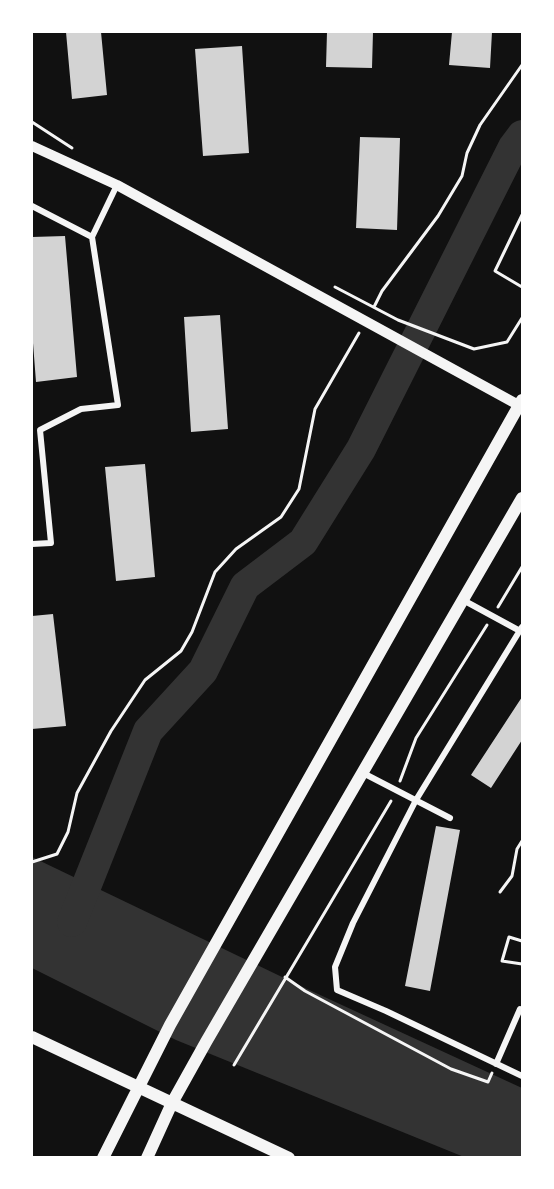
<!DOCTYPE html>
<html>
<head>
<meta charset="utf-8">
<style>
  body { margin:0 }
  #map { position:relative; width:554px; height:1189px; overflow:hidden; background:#111; font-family:Inter,sans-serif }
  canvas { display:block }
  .frame { position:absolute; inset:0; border:33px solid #fff; pointer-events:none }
</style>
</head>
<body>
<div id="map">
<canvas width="554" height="1189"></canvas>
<div class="frame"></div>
</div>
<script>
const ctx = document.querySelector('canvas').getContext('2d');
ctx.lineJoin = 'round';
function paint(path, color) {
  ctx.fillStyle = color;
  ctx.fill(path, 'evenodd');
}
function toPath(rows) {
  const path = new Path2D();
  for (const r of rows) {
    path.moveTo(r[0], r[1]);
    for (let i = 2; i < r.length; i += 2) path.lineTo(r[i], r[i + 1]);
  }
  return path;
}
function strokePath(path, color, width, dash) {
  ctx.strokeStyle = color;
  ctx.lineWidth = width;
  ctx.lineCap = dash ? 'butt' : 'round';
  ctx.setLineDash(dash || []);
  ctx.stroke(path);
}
const water = toPath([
  [32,857,305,988,522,1088,522,1157,464,1157,176,1040,32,968]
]);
const river = toPath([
  [72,922,148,731,203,671,245,586,303,542,361,449,513,147,522,135]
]);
const building = toPath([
  [66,32,101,32,107,95,72,99],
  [327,32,373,32,372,68,326,67],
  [452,32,492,32,490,68,449,65],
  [242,46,249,153,203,156,195,49],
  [360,137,400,138,397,230,356,228],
  [65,236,77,377,36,382,32,330,32,237],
  [220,315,228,429,191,432,184,317],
  [145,464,155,577,116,581,105,467],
  [53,614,66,726,32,729,32,616],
  [522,697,522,740,491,788,471,775],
  [436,826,460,830,430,991,405,986]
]);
const path = toPath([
  [32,122,72,148],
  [522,215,495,271,522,287],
  [335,287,398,320,474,349,507,342,522,318],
  [374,307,382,291,438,216,462,176,467,153,480,125,522,65],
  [498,607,522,567],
  [400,781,416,738,487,625],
  [32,862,57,854,68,832,77,793,111,731,145,680,181,651,192,632,215,572,236,549,281,517,299,489,315,409,359,333],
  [500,892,512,876,517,849,522,841],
  [522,941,509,937,502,961,522,964],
  [285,977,305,991,451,1069,488,1082,492,1073],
  [234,1065,391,801]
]);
const minor = toPath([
  [32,206,92,237],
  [32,544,51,543,40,430,81,409,118,405,92,237,117,185],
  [463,600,520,631],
  [522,627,416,800,353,923,335,967,337,990,386,1011,522,1076],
  [363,773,450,818],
  [496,1064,520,1009]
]);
const tertiary = toPath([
  [32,146,117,185,522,407]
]);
const secondary = toPath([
  [32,1037,289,1158],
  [103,1158,170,1025,522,400],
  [147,1158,172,1103,206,1042,522,498]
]);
paint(water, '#333');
strokePath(river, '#333', 30);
paint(building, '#d3d3d3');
strokePath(path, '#f5f5f5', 3);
strokePath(minor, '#f5f5f5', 6);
strokePath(tertiary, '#f5f5f5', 10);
strokePath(secondary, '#f5f5f5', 12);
</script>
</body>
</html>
